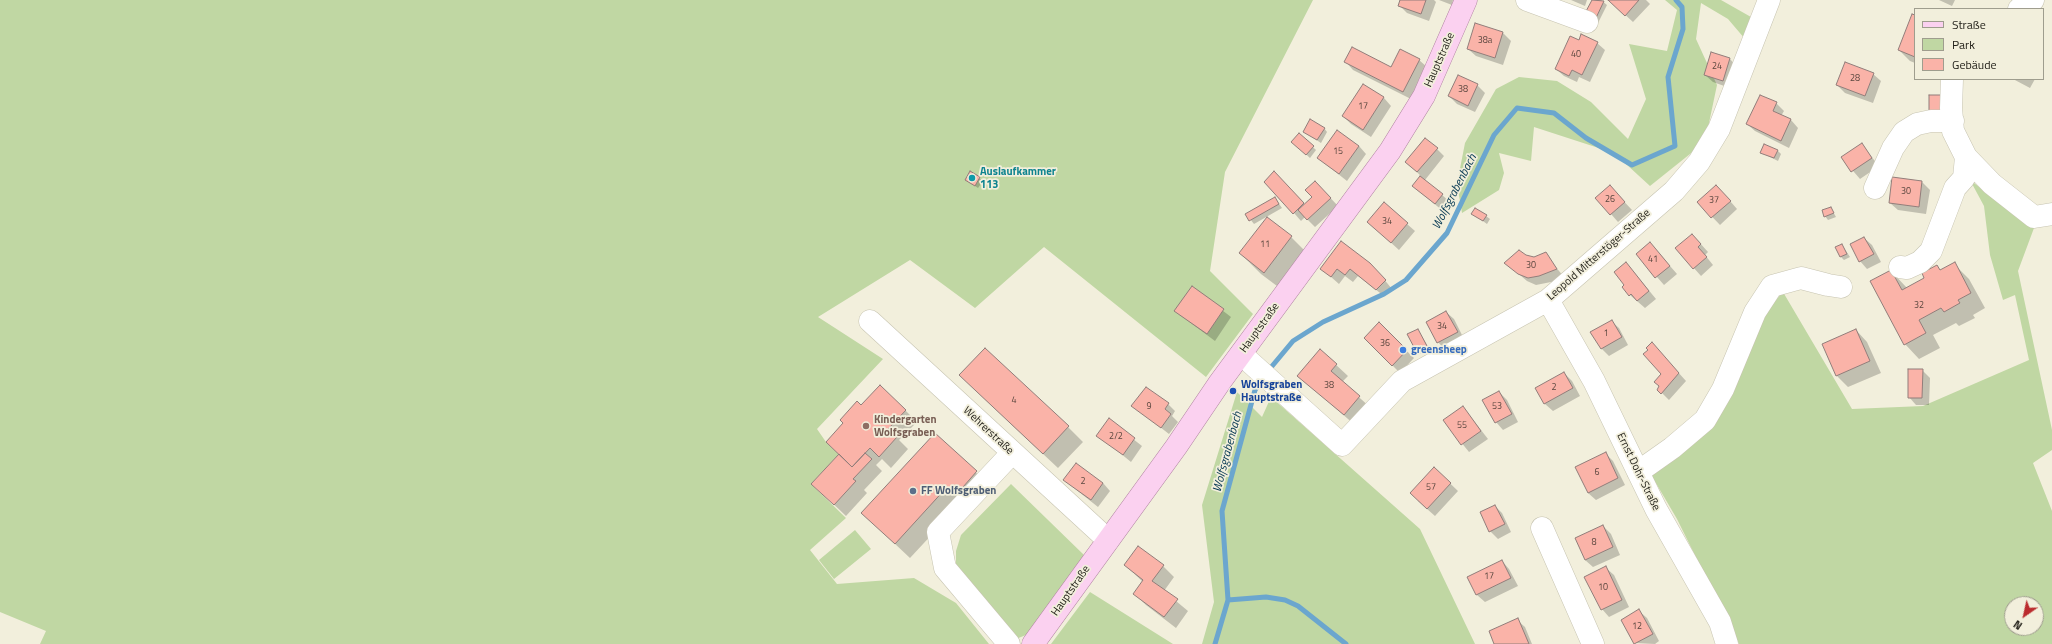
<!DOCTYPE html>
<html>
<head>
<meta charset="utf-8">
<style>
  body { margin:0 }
  #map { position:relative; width:2052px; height:644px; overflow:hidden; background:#f2efdc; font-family:"Titillium Web",sans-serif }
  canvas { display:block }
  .legend { position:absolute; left:1914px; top:8px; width:130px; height:72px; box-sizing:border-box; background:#f2efdc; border:1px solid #9f9d8e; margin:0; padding:5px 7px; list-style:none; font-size:12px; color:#23211a }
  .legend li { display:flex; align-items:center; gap:8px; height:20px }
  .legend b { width:20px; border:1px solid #9f9d8e }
  .north { position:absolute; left:2004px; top:596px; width:40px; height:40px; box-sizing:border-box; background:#f2efdc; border:1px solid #9f9d8e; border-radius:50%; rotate:214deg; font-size:11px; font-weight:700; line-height:16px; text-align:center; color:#23211a }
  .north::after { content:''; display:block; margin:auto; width:14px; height:18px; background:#bb2c2e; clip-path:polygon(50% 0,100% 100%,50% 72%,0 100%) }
</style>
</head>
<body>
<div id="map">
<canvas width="2052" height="644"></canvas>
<ul class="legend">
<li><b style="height:5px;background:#fbd1f0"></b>Straße</li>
<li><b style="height:11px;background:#c0d7a3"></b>Park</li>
<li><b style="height:11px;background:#fab3a8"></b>Gebäude</li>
</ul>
<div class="north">N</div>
</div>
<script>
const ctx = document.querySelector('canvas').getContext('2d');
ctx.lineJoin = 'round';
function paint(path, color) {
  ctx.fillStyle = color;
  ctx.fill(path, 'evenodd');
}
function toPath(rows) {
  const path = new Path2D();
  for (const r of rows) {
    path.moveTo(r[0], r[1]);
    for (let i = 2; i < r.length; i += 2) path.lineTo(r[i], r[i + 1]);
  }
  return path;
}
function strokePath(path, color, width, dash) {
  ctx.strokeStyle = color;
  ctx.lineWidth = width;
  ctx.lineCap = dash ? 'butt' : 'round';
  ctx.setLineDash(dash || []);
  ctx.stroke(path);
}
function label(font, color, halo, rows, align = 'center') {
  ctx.font = font + ' "Titillium Web",sans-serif';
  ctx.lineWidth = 3.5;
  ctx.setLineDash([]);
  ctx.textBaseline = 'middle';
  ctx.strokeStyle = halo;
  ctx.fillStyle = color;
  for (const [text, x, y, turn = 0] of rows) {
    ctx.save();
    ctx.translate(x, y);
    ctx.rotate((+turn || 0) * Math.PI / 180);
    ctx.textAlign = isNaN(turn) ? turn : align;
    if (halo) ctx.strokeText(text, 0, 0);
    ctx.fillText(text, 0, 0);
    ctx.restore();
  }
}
const green = toPath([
  [0,0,1313,0,1225,172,1210,271,1253,314,1206,377,1044,247,975,308,910,260,818,317,883,359,817,429,826,442,839,454,811,484,846,518,810,550,837,584,914,578,956,603,989,644,40,644,46,631,0,612],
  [1665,0,1721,0,1751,17,1745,39,1728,19,1701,3,1696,39,1717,85,1705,142,1650,186,1614,153,1534,127,1531,161,1499,153,1504,173,1499,190,1462,213,1457,184,1465,143,1496,89,1519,77,1557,81,1591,102,1628,139,1646,99,1629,44,1667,51,1677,10],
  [1970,180,2034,228,2018,271,2052,430,2052,450,2033,463,2052,511,2052,644,1739,644,1677,519,1650,473,1710,425,1764,313,1783,292,1852,409,1923,406,2029,360,2015,295,2003,300,1990,255,1984,206],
  [2012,604,2036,604,2036,628,2012,628],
  [1237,392,1262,417,1271,397,1420,529,1475,644,1202,644,1214,602,1202,505],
  [1011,484,1084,555,1034,627,1026,635,1016,639,956,566,956,551,961,535],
  [855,530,871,549,834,579,819,560],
  [1090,592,1173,644,1051,644]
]);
const shadow = toPath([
  [1401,0,1434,0,1436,2,1429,21,1407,13,1399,5],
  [1439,0,1453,0,1452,5],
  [1571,0,1587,0,1585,6],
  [1593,0,1601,0,1607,5,1598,23,1586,15],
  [1609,0,1646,0,1650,4,1633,22],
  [1939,0,1955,0,1952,6],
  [1915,16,1915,63,1910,61,1899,50],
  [1476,24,1503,33,1511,41,1503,65,1476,56,1468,49],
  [1579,42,1597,43,1605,50,1590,82,1579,77,1577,82,1564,76,1556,69],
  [1730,59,1737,67,1730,88,1713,82,1705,75],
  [1419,60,1427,67,1411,99,1353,70,1346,62,1391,68],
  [1873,74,1881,81,1873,103,1845,93,1837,85],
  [2013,79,2035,79,2030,88],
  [1363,85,1384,98,1391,106,1371,137,1351,124,1343,116],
  [1477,85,1485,93,1475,112,1457,104,1449,96],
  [1776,103,1784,111,1781,116,1791,120,1798,128,1789,148,1755,131,1747,124],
  [1324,128,1327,132,1321,143,1304,132],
  [1299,134,1316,150,1310,158,1296,145],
  [1861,144,1879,166,1860,179,1842,158],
  [1359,146,1366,154,1347,181,1318,158],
  [1437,149,1444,156,1425,180,1450,202,1443,211,1413,186,1421,176,1406,162],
  [1777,150,1781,154,1778,161,1762,153],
  [979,178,983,181,978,188,966,180],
  [1893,178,1922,182,1930,190,1926,214,1898,210,1890,203],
  [1282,180,1305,205,1323,190,1338,206,1315,227,1305,217,1301,221,1294,213],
  [1617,194,1632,210,1618,222,1611,214],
  [1724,194,1737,209,1720,225,1698,202],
  [1275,198,1282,208,1254,224,1246,214],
  [1831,208,1836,217,1828,220,1825,216],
  [1473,214,1486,216,1490,219,1487,224],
  [1407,224,1415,231,1399,250,1376,229],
  [1291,237,1312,258,1285,292,1261,274,1240,253],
  [1864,238,1872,245,1881,262,1867,269,1860,261],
  [1699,242,1708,252,1705,255,1713,265,1701,276,1676,248],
  [1342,243,1378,272,1392,289,1384,296,1358,276,1353,282,1345,276,1339,284,1322,269],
  [1650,243,1677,274,1664,285,1637,254],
  [1842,245,1850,257,1844,260,1841,257],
  [1545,254,1564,277,1556,281,1536,285,1527,281,1506,263,1526,256,1534,258],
  [1954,264,1969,279,1985,308,1973,315,1975,318,1959,326,1956,323,1933,335,1940,348,1919,359,1905,344,1891,271,1907,288,1926,278,1937,266,1941,271],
  [1633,271,1656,299,1645,308,1630,295],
  [1192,287,1231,317,1215,341,1175,311],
  [1446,312,1454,319,1464,339,1445,350,1438,342],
  [1611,321,1619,328,1628,345,1609,356,1602,349,1592,332],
  [1379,324,1414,358,1400,373,1365,338],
  [1418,330,1430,350,1420,354,1409,335],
  [1856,330,1867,342,1881,373,1848,387,1837,376,1823,344],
  [1320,350,1348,376,1342,382,1371,408,1356,426,1299,376],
  [1659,351,1686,381,1669,400,1658,389,1663,374],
  [1922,370,1930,378,1929,405,1916,405,1909,397],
  [1564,373,1572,381,1580,396,1553,411,1545,404,1537,389],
  [975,390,1068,427,1083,442,1058,468],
  [1499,392,1507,400,1518,422,1503,430,1496,422],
  [1168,404,1175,411,1172,416,1178,422,1169,434,1133,406],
  [861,406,905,410,917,422,899,440,908,449,891,468,882,459,876,465,882,471,864,490,867,493,846,516,824,495],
  [1463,407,1488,439,1469,452,1444,421],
  [1109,420,1142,446,1131,462,1098,435],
  [935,434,991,487,963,501,910,558,877,527],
  [1605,453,1613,461,1625,485,1596,500,1588,493],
  [1434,468,1458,491,1435,516,1418,501],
  [1064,480,1103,483,1110,491,1098,507],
  [1495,506,1502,513,1511,532,1498,539,1490,531],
  [1603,526,1611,534,1620,555,1593,567,1585,560],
  [1502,561,1509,569,1518,586,1485,602,1477,595,1469,577],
  [1125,565,1163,566,1174,577,1164,591,1188,611,1176,628,1146,605,1134,593,1143,582],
  [1606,568,1614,575,1629,607,1609,617,1602,609],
  [1639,611,1647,618,1659,641,1655,644,1635,643],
  [1517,620,1525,627,1532,644,1495,644]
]);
const stream = toPath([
  [1268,371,1293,341,1323,322,1384,294,1406,280,1447,233,1494,135,1517,108,1554,113,1586,138,1632,165,1675,146,1668,77,1683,29,1682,7,1676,0],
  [1228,600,1266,597,1285,600,1298,606,1346,644],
  [1215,644,1228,600,1222,511,1255,390,1262,380]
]);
const building = toPath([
  [1400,0,1426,0,1421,14,1398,6,1400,0],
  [1592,0,1604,1,1595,20,1584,15,1592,0],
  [1608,0,1639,0,1625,16,1608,0],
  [1912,14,1915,15,1915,57,1898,50,1912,14],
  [1475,23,1503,32,1495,58,1467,49,1475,23],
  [1581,34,1598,42,1582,75,1572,70,1569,76,1555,69,1570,36,1579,40,1581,34],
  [1352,47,1391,67,1400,49,1420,59,1403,92,1344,62,1352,47],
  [1711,52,1730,58,1723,81,1704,75,1711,52],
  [1845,62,1874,73,1865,96,1836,85,1845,62],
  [1458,75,1478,84,1468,106,1448,96,1458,75],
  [1363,84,1384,97,1363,130,1342,116,1363,84],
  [1760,95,1777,102,1773,111,1791,119,1781,141,1746,124,1760,95],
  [1929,95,1945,95,1944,111,1929,111,1929,95],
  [1310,119,1325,128,1317,140,1303,132,1310,119],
  [1337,130,1359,146,1339,174,1317,158,1337,130],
  [1299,133,1314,146,1306,155,1291,142,1299,133],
  [1425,138,1438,148,1417,172,1405,162,1425,138],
  [1862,143,1872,158,1851,172,1841,157,1862,143],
  [1764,144,1778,150,1774,158,1760,153,1764,144],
  [970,171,980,177,975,186,965,180,970,171],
  [1274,171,1304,203,1293,214,1264,182,1274,171],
  [1420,176,1443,194,1435,204,1412,186,1420,176],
  [1892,177,1922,181,1919,207,1889,203,1892,177],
  [1315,181,1331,198,1307,220,1298,210,1312,197,1305,190,1315,181],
  [1610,185,1625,202,1610,215,1595,198,1610,185],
  [1716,185,1731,201,1711,218,1697,202,1716,185],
  [1275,197,1279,204,1249,221,1245,214,1275,197],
  [1384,202,1408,223,1391,243,1367,222,1384,202],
  [1831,207,1834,213,1824,217,1822,210,1831,207],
  [1475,208,1487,215,1483,221,1471,214,1475,208],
  [1267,217,1292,236,1264,273,1239,253,1267,217],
  [1692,234,1701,244,1698,247,1707,257,1693,269,1675,248,1692,234],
  [1864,237,1874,254,1859,262,1850,244,1864,237],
  [1341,241,1370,263,1386,280,1376,290,1350,269,1345,275,1337,269,1331,277,1320,269,1341,241],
  [1650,242,1670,266,1655,278,1636,254,1650,242],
  [1842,244,1847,254,1840,257,1835,247,1842,244],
  [1519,250,1526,255,1534,257,1546,252,1557,269,1539,276,1528,278,1518,274,1504,263,1519,250],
  [1626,262,1649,291,1637,301,1631,294,1629,296,1622,287,1624,285,1614,272,1626,262],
  [1955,262,1971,293,1958,300,1960,303,1944,312,1941,308,1919,320,1926,333,1904,345,1870,281,1891,270,1902,290,1924,278,1922,273,1937,265,1940,270,1955,262],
  [1192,286,1224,309,1207,334,1174,311,1192,286],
  [1446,311,1458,332,1437,343,1426,322,1446,311],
  [1612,320,1622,337,1601,349,1590,332,1612,320],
  [1379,322,1407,350,1392,366,1364,338,1379,322],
  [1418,329,1427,346,1416,351,1407,334,1418,329],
  [1856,329,1870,361,1836,376,1822,344,1856,329],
  [1652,342,1679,373,1661,394,1657,390,1659,386,1654,382,1661,374,1643,354,1648,350,1646,348,1652,342],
  [985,348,1069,426,1043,454,959,375,985,348],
  [1320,349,1337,364,1331,371,1360,396,1344,415,1297,376,1320,349],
  [1908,369,1923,369,1922,398,1908,398,1908,369],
  [1564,372,1573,388,1544,404,1535,388,1564,372],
  [880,385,906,410,888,429,897,437,879,457,870,448,852,467,826,442,843,423,840,420,857,401,861,405,880,385],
  [1146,387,1169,403,1165,409,1171,414,1161,428,1131,406,1146,387],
  [1499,391,1512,414,1495,423,1482,400,1499,391],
  [1463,406,1481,431,1461,445,1443,420,1463,406],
  [1109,418,1135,438,1123,455,1096,436,1109,418],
  [935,433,977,471,956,495,947,487,895,544,861,513,935,433],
  [1606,452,1618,478,1588,493,1575,467,1606,452],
  [865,453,872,459,853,479,856,481,834,505,811,484,839,454,852,467,865,453],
  [1076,463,1103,483,1091,500,1063,480,1076,463],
  [1434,467,1451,483,1427,509,1410,493,1434,467],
  [1495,505,1505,524,1489,532,1480,512,1495,505],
  [1603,525,1613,547,1585,560,1575,538,1603,525],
  [1138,546,1164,565,1152,581,1178,599,1164,617,1133,594,1143,580,1124,565,1138,546],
  [1502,560,1511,578,1476,595,1467,577,1502,560],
  [1606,566,1622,600,1601,610,1584,577,1606,566],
  [1639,609,1653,634,1634,644,1621,620,1639,609],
  [1518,618,1529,644,1494,644,1489,631,1518,618]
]);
const minor = toPath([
  [1527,0,1587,22],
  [2019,9,2033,0],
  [1952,79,1951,108,1953,131,1966,157,1992,184,2034,217,2052,214],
  [1875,188,1893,148,1904,132,1917,124,1931,121,1953,121],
  [1900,267,1907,268,1920,262,1931,251,1955,188,1964,178,1966,157],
  [1548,300,1594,381,1656,509,1720,622,1727,644],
  [870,321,1108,540],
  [1241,354,1342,445,1402,381,1548,300,1674,191,1699,162,1719,129,1769,0],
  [1638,472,1672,448,1705,420,1723,389,1755,312,1772,286,1801,278,1828,285,1841,287],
  [1542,528,1593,644],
  [1009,644,945,568,938,532,1012,453]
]);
const major = toPath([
  [1033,644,1176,447,1220,382,1390,151,1424,96,1466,0]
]);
const markers = [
  [972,178,4,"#0f9aa8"],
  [1403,350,4,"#3f7fe0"],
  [1233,391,4,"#1a4fb4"],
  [866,426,4,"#8d6e63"],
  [913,491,4,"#5c6f8a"]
];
const numberNames = [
  ["38a",1485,41],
  ["40",1576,55],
  ["24",1717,67],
  ["28",1855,79],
  ["38",1463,90],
  ["17",1363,107],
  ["15",1338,152],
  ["30",1906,192],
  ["26",1610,200],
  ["37",1714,201],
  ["34",1387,222],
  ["11",1265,245],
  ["41",1653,260],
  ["30",1531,266],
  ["32",1919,306],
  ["34",1442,327],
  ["1",1606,334],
  ["36",1385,344],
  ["38",1329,386],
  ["2",1554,388],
  ["4",1014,401],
  ["9",1149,407],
  ["53",1497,407],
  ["55",1462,426],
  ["2/2",1116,437],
  ["6",1597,473],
  ["2",1083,482],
  ["57",1431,488],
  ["8",1594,543],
  ["17",1489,577],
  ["10",1603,588],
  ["12",1637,627]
];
const streetNames = [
  ["Hauptstraße",1440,60,-66],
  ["Leopold Mitterstöger-Straße",1599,255,-41],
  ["Hauptstraße",1260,328,-54],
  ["Wehrerstraße",988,431,43],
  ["Ernst Dohr-Straße",1638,472,64],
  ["Hauptstraße",1071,591,-55]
];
const cultureNames = [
  ["Auslaufkammer",980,172],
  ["113",980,185]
];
const shopNames = [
  ["greensheep",1411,350]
];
const transitNames = [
  ["Wolfsgraben",1241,385],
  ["Hauptstraße",1241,398]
];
const educationNames = [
  ["Kindergarten",874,420],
  ["Wolfsgraben",874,433]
];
const serviceNames = [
  ["FF Wolfsgraben",921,491]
];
const waterNames = [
  ["Wolfsgrabenbach",1455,192,-63],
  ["Wolfsgrabenbach",1228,452,-75]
];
paint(green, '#c0d7a3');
paint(shadow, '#0003');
strokePath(stream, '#6ba6ce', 5);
paint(building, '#fab3a8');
strokePath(building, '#917d7a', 1);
strokePath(minor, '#c7c4b1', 23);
strokePath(major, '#ae809f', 23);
strokePath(minor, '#fff', 22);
strokePath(major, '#fbd1f0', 22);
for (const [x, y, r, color] of markers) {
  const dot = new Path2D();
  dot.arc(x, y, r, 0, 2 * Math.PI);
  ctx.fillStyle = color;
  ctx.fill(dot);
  strokePath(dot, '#f2efdc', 1.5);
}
label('9px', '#59463e', null, numberNames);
label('11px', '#23211a', '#f2efdc', streetNames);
label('bold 11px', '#0d838f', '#f2efdc', cultureNames, 'left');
label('bold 11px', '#366cbe', '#f2efdc', shopNames, 'left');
label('bold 11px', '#164399', '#f2efdc', transitNames, 'left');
label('bold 11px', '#785e54', '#f2efdc', educationNames, 'left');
label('bold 11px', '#4e5e75', '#f2efdc', serviceNames, 'left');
label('italic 12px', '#043752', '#f2efdc', waterNames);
</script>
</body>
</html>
